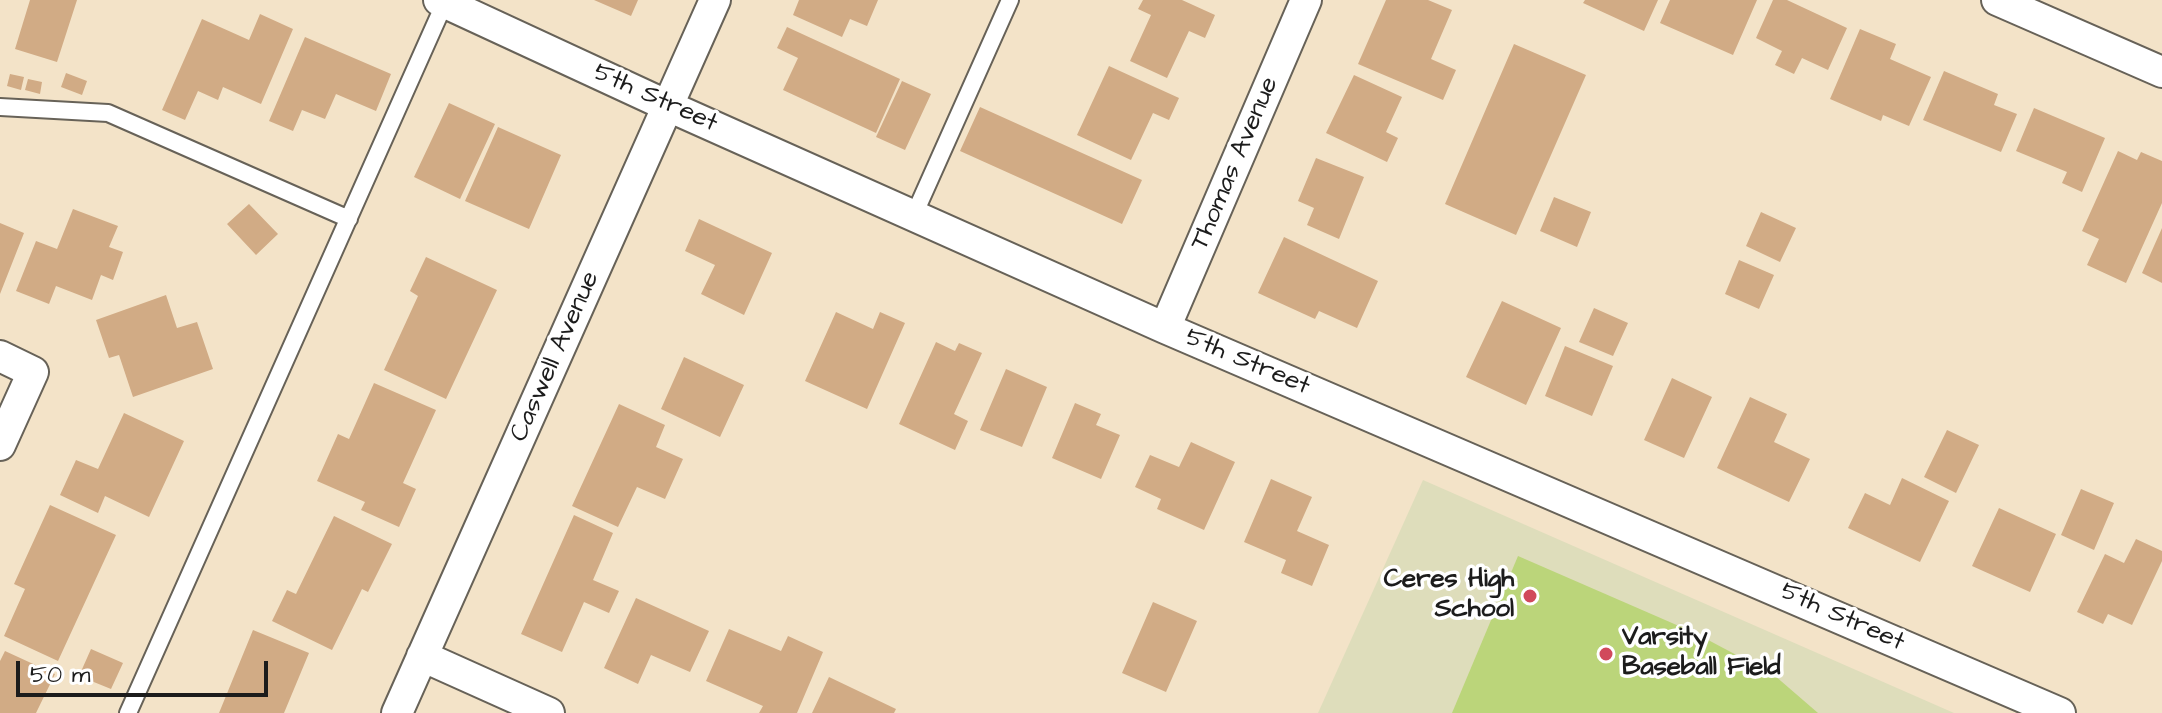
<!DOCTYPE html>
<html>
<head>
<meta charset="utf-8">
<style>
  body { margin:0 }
  #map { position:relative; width:2162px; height:713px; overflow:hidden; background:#f3e3c8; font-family:"Architects Daughter",sans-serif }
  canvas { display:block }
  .scale { position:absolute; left:16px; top:661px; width:252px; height:36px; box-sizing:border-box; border:4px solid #1c1c1c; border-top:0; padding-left:10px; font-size:24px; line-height:28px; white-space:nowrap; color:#1c1c1c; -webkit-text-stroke:6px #fff; paint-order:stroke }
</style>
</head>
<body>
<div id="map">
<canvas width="2162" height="713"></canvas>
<div class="scale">50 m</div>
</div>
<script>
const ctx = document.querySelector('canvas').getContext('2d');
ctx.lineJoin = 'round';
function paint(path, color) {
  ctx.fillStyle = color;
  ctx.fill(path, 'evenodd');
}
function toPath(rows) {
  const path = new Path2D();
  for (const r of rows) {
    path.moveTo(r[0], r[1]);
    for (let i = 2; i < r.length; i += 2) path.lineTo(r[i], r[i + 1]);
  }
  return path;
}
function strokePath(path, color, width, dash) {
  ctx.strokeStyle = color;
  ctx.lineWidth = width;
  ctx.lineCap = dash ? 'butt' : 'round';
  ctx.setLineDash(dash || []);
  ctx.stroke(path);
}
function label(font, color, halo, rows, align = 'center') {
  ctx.font = font + ' "Architects Daughter",sans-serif';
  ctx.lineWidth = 7;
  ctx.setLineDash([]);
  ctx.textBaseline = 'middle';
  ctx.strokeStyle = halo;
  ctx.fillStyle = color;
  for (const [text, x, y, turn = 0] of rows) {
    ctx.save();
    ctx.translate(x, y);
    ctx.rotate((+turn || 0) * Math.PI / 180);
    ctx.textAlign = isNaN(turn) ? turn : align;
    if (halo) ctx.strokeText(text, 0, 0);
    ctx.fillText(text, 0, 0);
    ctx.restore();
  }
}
const built = toPath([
  [1423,480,1954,713,1318,713]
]);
const green = toPath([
  [1518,556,1695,633,1774,675,1818,713,1452,713]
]);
const building = toPath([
  [30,0,77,0,57,62,15,49],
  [594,0,638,0,631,16],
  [799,0,878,0,867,26,850,19,842,37,793,15],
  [1143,0,1182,0,1215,15,1205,38,1189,31,1167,78,1130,61,1151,15,1138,9],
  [1386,0,1428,0,1452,10,1431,59,1456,70,1443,100,1358,64],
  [1585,0,1658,0,1644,31,1583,3],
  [1670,0,1757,0,1733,55,1660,23],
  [1773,0,1787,0,1847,28,1828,70,1802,58,1794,74,1775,65,1782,51,1756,38],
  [260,14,293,29,261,104,223,87,218,100,198,91,185,120,162,110,202,19,249,40],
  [787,27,900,79,876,133,783,90,798,58,777,48],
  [1860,29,1896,44,1890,59,1931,77,1909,126,1883,115,1881,121,1830,99],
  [305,37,391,74,376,111,336,94,325,119,302,110,293,131,269,121],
  [1514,44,1586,75,1516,235,1445,204],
  [1109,66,1179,98,1169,120,1153,113,1131,160,1077,135],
  [1944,71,1998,94,1994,105,2017,114,2001,152,1923,120],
  [66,73,87,81,82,95,61,87],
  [10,74,24,77,21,90,7,86],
  [1354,75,1402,97,1386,132,1398,138,1387,162,1326,133],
  [28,79,42,82,40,94,25,90],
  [902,81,931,94,905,150,876,137],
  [449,103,495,124,460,199,414,177],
  [980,107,1142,180,1122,224,960,151],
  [2034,108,2105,138,2082,192,2062,183,2067,172,2016,151],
  [498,127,561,155,529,229,465,201],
  [2118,151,2137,160,2141,152,2162,161,2162,203,2126,283,2087,265,2099,239,2082,231],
  [1316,158,1364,177,1339,239,1307,225,1314,208,1298,201],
  [1554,197,1591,212,1577,247,1540,231],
  [249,204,278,234,256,255,227,224],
  [73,209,118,226,109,247,123,252,113,280,101,275,92,300,56,286,49,304,16,291,36,241,57,249],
  [1761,212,1796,228,1780,262,1746,246],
  [699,219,772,253,744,315,701,294,715,265,685,251],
  [0,223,24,233,0,294],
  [2162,228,2162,283,2142,273],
  [1284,237,1378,281,1357,328,1319,311,1315,319,1258,293],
  [426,257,497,290,446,399,384,370,418,296,410,291],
  [1739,260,1774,275,1759,309,1725,294],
  [166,295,177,328,197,322,213,369,133,397,119,355,109,358,96,320],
  [1502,301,1561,328,1526,405,1466,377],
  [1594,308,1628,323,1613,356,1579,342],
  [836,312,873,329,880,312,905,323,867,409,805,381],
  [936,342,955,351,959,343,982,353,954,414,968,421,955,450,899,424],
  [1565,346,1613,366,1592,416,1545,396],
  [684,357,744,385,720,437,661,409],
  [1006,369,1047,387,1022,447,980,430],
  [1672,378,1712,397,1684,458,1644,440],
  [374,383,436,410,403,483,416,489,399,527,361,510,365,502,317,481,338,434,349,439],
  [1750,397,1787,414,1774,442,1810,459,1789,502,1717,468],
  [1075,403,1101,414,1096,425,1120,435,1101,479,1052,458],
  [619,404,665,425,656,447,683,459,665,499,637,487,618,527,572,506],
  [124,413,184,441,149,517,105,496,98,513,60,495,76,460,98,469],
  [1947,430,1979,445,1956,493,1924,477],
  [1191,442,1235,462,1204,530,1157,509,1161,499,1135,487,1150,455,1179,467],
  [1902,478,1949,501,1920,562,1848,528,1865,493,1890,505],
  [1271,479,1312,497,1297,531,1329,545,1312,586,1281,573,1286,560,1244,542],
  [2081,489,2114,503,2094,550,2061,535],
  [50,505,116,535,58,661,4,636,25,589,14,584],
  [1999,508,2056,534,2030,592,1972,566],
  [574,515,613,533,593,580,619,591,609,613,584,602,562,652,521,634],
  [334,516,392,544,368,592,362,589,332,650,272,621,287,590,296,594],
  [2136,539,2162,551,2162,561,2132,625,2108,614,2103,624,2077,612,2105,554,2124,563],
  [636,598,709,631,690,672,651,655,638,684,604,668],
  [1153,602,1197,621,1166,692,1122,673],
  [729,629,781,651,788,636,823,652,797,713,759,713,763,706,706,681],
  [253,630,309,653,284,713,219,713],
  [91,649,123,663,111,689,79,676],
  [5,651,55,674,36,713,0,713,0,661],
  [829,677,896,709,894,713,812,713]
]);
const lane = toPath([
  [0,107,108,113,349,219],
  [914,215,1010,0],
  [128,713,446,0]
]);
const street = toPath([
  [439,0,668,106,1165,328,2060,713],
  [1997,0,2162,72],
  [1165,328,1306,0],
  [0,356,33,372,0,445],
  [422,656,549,713],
  [397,713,715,0]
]);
const markers = [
  [1530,596,8,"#d1495b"],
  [1606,654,8,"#d1495b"]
];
const streetNames = [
  ["5th Street",655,99,24],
  ["Thomas Avenue",1236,164,-67],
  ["Caswell Avenue",556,357,-66],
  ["5th Street",1247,363,23],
  ["5th Street",1842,618,24]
];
const poiNames = [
  ["Ceres High",1514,581],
  ["School",1514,611],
  ["Varsity",1622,639,"left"],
  ["Baseball Field",1622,669,"left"]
];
paint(built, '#deddbb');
paint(green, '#bbd57a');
paint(building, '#d1ab85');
strokePath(lane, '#676258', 20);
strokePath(street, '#676258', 34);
strokePath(lane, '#fff', 16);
strokePath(street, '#fff', 30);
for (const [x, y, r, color] of markers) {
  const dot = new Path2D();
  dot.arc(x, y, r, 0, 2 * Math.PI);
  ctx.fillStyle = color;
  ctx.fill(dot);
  strokePath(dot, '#fff', 3);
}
label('26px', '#1c1c1c', '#fff', streetNames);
label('bold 26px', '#1c1c1c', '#fff', poiNames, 'right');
</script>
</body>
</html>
